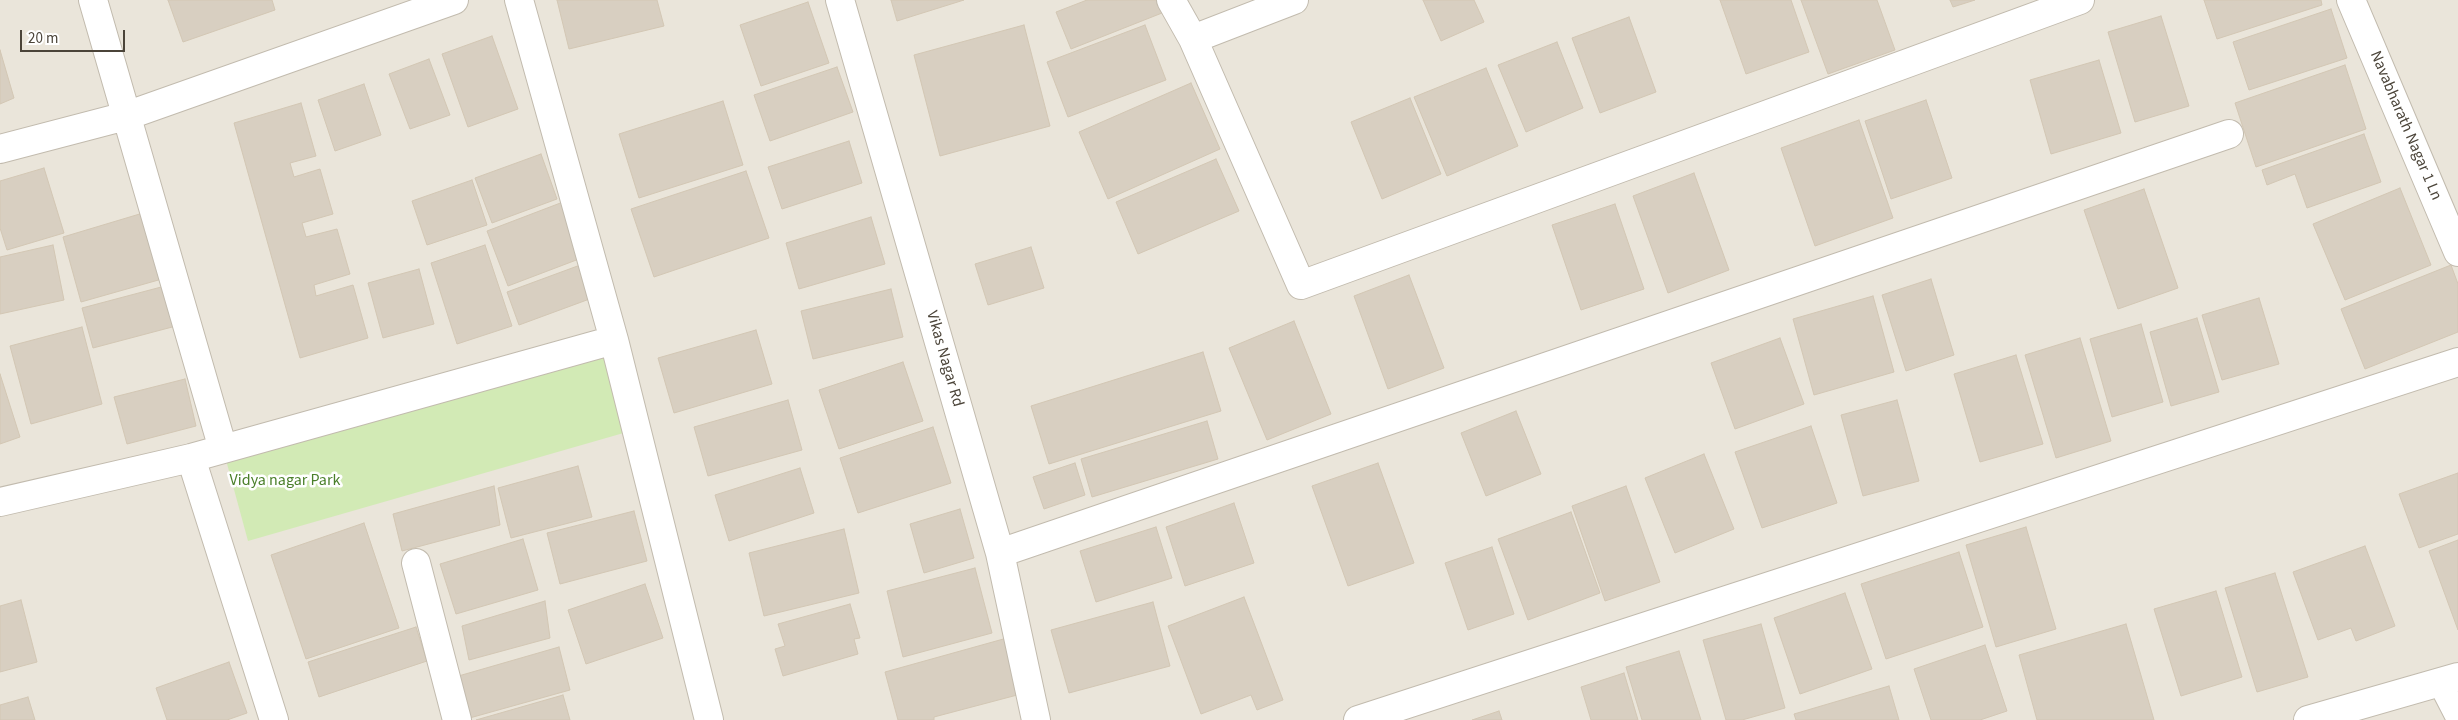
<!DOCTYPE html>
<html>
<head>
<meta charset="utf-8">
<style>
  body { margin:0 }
  #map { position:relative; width:2458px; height:720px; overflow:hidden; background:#f6f3ec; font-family:"Source Sans 3",sans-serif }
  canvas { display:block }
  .scale { position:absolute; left:20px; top:30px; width:105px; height:22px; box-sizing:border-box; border:2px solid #4b4439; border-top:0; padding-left:6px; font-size:15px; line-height:18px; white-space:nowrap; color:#4b4439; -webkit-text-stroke:4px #fff; paint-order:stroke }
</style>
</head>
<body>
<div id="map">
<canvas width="2458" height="720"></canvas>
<div class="scale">20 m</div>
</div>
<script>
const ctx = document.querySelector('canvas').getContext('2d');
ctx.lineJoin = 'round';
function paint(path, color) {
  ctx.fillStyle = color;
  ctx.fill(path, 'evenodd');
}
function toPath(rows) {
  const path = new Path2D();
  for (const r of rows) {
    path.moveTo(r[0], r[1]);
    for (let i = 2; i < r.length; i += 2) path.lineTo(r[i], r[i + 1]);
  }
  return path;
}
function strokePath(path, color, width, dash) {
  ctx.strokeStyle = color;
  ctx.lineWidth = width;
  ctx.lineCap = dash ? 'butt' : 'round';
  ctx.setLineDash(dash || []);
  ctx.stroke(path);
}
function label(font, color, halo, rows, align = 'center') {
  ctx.font = font + ' "Source Sans 3",sans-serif';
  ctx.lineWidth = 5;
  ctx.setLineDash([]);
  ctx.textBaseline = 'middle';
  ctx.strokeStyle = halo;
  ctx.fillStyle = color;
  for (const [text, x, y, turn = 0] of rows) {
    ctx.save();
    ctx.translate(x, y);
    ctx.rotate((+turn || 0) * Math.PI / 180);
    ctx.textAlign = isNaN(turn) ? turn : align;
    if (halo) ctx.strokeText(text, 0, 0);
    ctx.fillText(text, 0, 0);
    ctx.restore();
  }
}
const residential = toPath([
  [0,0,2458,0,2458,720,0,720]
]);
const green = toPath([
  [614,340,634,430,248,541,223,449]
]);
const building = toPath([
  [168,0,272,0,275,10,183,42,168,0],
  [557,0,657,0,664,26,569,49,557,0],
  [891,0,964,0,897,21,891,0],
  [1087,0,1157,0,1162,13,1071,49,1056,12,1087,0],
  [1423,0,1474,0,1484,22,1441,41,1423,0],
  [1720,0,1791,0,1809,52,1746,74,1720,0],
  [1801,0,1877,0,1895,50,1828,74,1801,0],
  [1950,0,1975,0,1953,7,1950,0],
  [2204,0,2321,0,2322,5,2217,39,2204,0],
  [808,2,829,63,761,86,740,25,808,2],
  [2331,9,2347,58,2249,90,2233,42,2331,9],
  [2161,16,2189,106,2135,122,2108,32,2161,16],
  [1629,17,1656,92,1600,113,1572,38,1629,17],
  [1024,25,1050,126,940,156,914,55,1024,25],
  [1145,25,1166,80,1068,117,1047,62,1145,25],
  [492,36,518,109,468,127,442,54,492,36],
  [1557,42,1583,108,1526,132,1498,65,1557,42],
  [0,50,14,98,0,104,0,50],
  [429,59,450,115,410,129,389,74,429,59],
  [2099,60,2121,133,2051,154,2030,80,2099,60],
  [2345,65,2366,129,2256,167,2235,103,2345,65],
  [837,67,853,112,770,141,754,95,837,67],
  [1486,68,1518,146,1447,176,1414,97,1486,68],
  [1191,83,1220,149,1108,199,1079,132,1191,83],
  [364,84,381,135,335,151,318,100,364,84],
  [1410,98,1441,174,1382,199,1351,122,1410,98],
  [1926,100,1952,178,1891,199,1865,121,1926,100],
  [723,101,743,165,639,198,619,134,723,101],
  [301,103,316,156,290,163,294,177,320,169,333,214,302,223,306,237,337,229,350,274,314,285,316,296,353,285,368,338,300,358,234,123,301,103],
  [1859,120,1893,218,1815,246,1781,148,1859,120],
  [2364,134,2381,182,2307,208,2295,174,2267,185,2262,170,2364,134],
  [849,141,862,183,782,209,768,167,849,141],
  [541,154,557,199,492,223,475,178,541,154],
  [1216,159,1239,211,1138,254,1116,202,1216,159],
  [44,168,64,233,7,250,0,228,0,181,44,168],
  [746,171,769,238,654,277,631,209,746,171],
  [1694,173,1729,270,1668,293,1633,196,1694,173],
  [472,180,487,225,427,245,412,201,472,180],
  [2400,188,2431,265,2345,300,2313,224,2400,188],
  [2144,189,2178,288,2118,309,2084,210,2144,189],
  [563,202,579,259,508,286,487,231,563,202],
  [1615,204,1644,289,1581,310,1552,225,1615,204],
  [143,213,162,279,81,302,63,237,143,213],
  [871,217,885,264,799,289,786,243,871,217],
  [53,245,64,300,0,314,0,257,53,245],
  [485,245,512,326,457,344,431,263,485,245],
  [1031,247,1044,288,988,305,975,264,1031,247],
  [583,264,595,297,519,325,507,292,583,264],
  [2451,265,2458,284,2458,332,2365,369,2341,309,2451,265],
  [419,269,434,324,383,338,368,283,419,269],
  [1409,275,1444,368,1388,389,1354,296,1409,275],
  [1931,279,1954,355,1906,371,1882,295,1931,279],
  [165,286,176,326,93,348,82,308,165,286],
  [891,289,903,337,813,359,801,311,891,289],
  [1873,296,1894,372,1814,395,1793,319,1873,296],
  [2259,298,2279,364,2222,380,2202,315,2259,298],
  [2197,318,2219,392,2171,406,2150,332,2197,318],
  [1294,321,1331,414,1267,440,1229,348,1294,321],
  [2141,324,2163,402,2112,417,2090,339,2141,324],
  [82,327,102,404,31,424,10,346,82,327],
  [756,330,772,384,674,413,658,358,756,330],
  [1780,338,1804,404,1735,429,1711,363,1780,338],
  [2080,338,2111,441,2056,458,2025,355,2080,338],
  [1203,352,1221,411,1049,464,1031,406,1203,352],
  [2016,355,2043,444,1980,462,1954,374,2016,355],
  [903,362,923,421,839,449,819,390,903,362],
  [0,374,20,437,0,444,0,374],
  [185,379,196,426,127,444,114,397,185,379],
  [788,400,802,450,708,476,694,427,788,400],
  [1897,400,1919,481,1863,496,1841,415,1897,400],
  [1516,411,1541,474,1486,496,1461,433,1516,411],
  [1207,421,1218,459,1092,497,1081,459,1207,421],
  [1811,426,1837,503,1762,528,1735,452,1811,426],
  [933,427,951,483,858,513,840,458,933,427],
  [1704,454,1734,529,1675,553,1645,478,1704,454],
  [1075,463,1085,495,1044,509,1033,477,1075,463],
  [1378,463,1414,563,1348,586,1312,486,1378,463],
  [578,466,592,517,511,538,498,488,578,466],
  [800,468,814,513,729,541,715,495,800,468],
  [2458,473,2458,534,2419,548,2399,494,2458,473],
  [494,486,500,525,402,551,393,514,494,486],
  [1626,486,1660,582,1605,601,1572,506,1626,486],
  [1234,503,1254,563,1185,586,1166,527,1234,503],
  [960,509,974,558,924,573,910,524,960,509],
  [634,511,647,561,560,584,547,533,634,511],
  [1571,512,1600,593,1528,620,1498,539,1571,512],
  [364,523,399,628,306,659,271,555,364,523],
  [1156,527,1172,578,1096,602,1080,551,1156,527],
  [2026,527,2056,629,1996,647,1966,545,2026,527],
  [844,529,859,593,764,616,749,553,844,529],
  [523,539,538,590,456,614,440,564,523,539],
  [2458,540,2458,630,2429,551,2458,540],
  [2365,546,2395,626,2356,641,2351,628,2318,640,2293,572,2365,546],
  [1492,547,1514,614,1468,630,1445,563,1492,547],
  [1959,552,1983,627,1886,659,1861,584,1959,552],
  [975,568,992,633,903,657,887,591,975,568],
  [2275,573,2308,677,2257,692,2225,588,2275,573],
  [645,584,663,638,586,664,568,610,645,584],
  [2216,591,2242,677,2181,696,2154,609,2216,591],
  [1845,593,1872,669,1800,694,1774,618,1845,593],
  [1244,597,1283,700,1257,710,1251,695,1201,714,1168,626,1244,597],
  [21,600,37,662,0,672,0,606,21,600],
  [545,601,550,638,469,660,462,626,545,601],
  [1153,602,1170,666,1069,693,1051,630,1153,602],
  [850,604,860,638,854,639,858,654,783,676,775,649,785,646,778,624,850,604],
  [1761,624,1785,708,1742,720,1726,720,1703,640,1761,624],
  [2126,624,2154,720,2037,720,2019,655,2126,624],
  [416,627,427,661,319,697,308,662,416,627],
  [1007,638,1021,694,934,717,934,720,898,720,885,672,1007,638],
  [1985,645,2007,711,1980,720,1931,720,1914,669,1985,645],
  [559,647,570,690,466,719,455,677,559,647],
  [1679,651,1701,720,1642,720,1626,667,1679,651],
  [229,662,247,713,227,720,167,720,156,688,229,662],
  [1624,673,1638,720,1591,720,1581,687,1624,673],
  [1889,686,1899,720,1796,720,1794,714,1889,686],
  [563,695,570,720,476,720,563,695],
  [28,697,35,720,0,720,0,705,28,697],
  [1499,711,1502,720,1472,720,1499,711]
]);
const minor = toPath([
  [93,0,223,449],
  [840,0,1000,553,1036,720],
  [1171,0,1193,39,1301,285,2080,0],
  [2351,0,2458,252],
  [1193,39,1294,0],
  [0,149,126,116,454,0],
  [614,340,709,720],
  [191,458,274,720],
  [0,502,191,458,614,340,519,0],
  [1000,553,2229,134],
  [416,563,457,720],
  [2442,682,2458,713],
  [1358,720,2458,362],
  [2308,720,2458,677]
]);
const streetNames = [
  ["Navabharath Nagar 1 Ln",2405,126,67],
  ["Vikas Nagar Rd",944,359,74]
];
const parkNames = [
  ["Vidya nagar Park",285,481]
];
paint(residential, '#eae5da');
paint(green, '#d2eab5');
paint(building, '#d8cfc1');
strokePath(building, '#d3c7b4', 1);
strokePath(minor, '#c2bbae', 30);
strokePath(minor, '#fff', 28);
label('16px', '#4b4439', '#fff', streetNames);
label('16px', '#4a7f2a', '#fff', parkNames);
</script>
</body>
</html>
